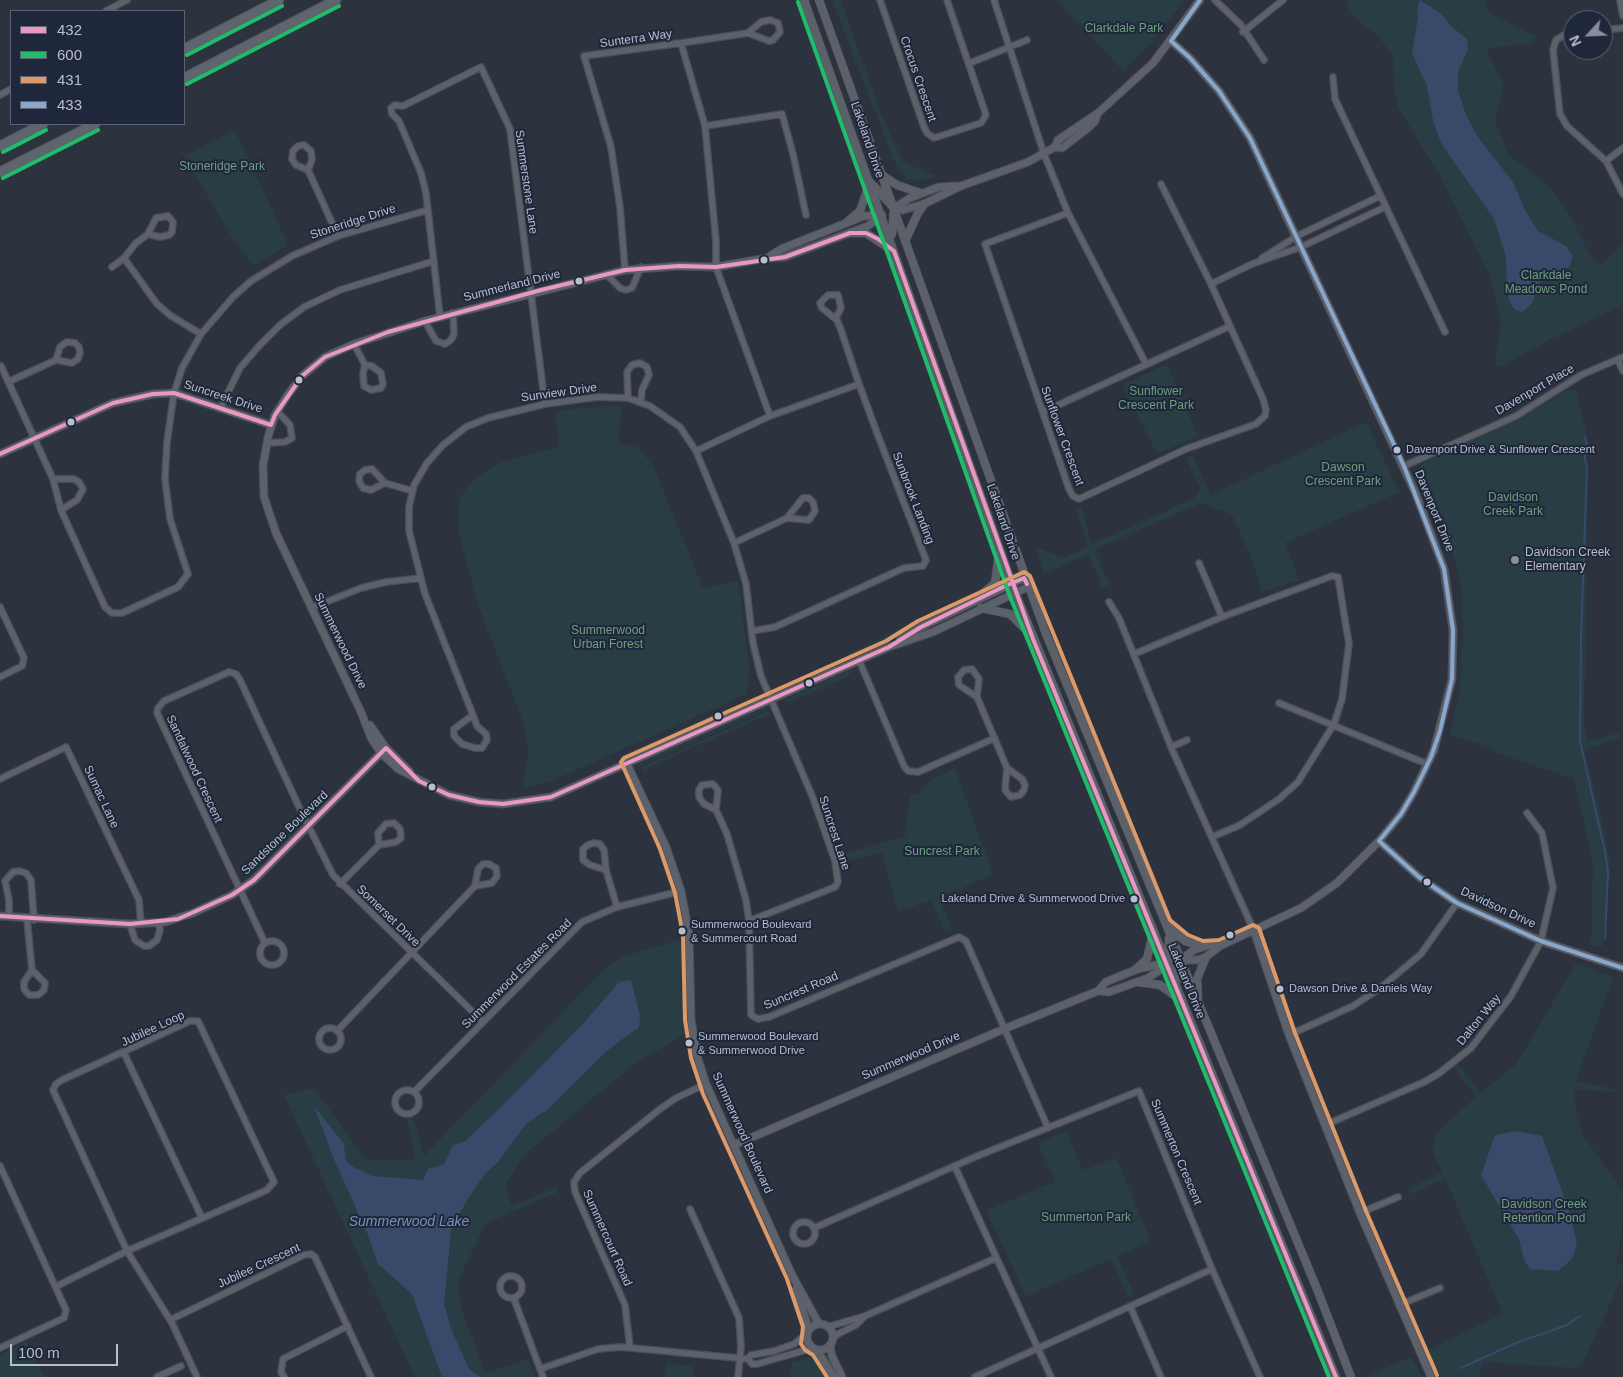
<!DOCTYPE html>
<html>
<head>
<meta charset="utf-8">
<style>
  body { margin:0 }
  #map { position:relative; width:1623px; height:1377px; overflow:hidden; background:#2d333e; font-family:Arial,sans-serif }
  canvas { display:block }
  .legend { position:absolute; left:10px; top:10px; width:175px; height:115px; box-sizing:border-box; background:#1f273a; border:1px solid #5c6375; margin:0; padding:6px 9px; list-style:none; font-size:15px; color:#b8bece }
  .legend li { display:flex; align-items:center; gap:10px; height:25px }
  .legend b { width:25px; border:1px solid #5c6375 }
  .north { position:absolute; left:1563px; top:10px; width:50px; height:50px; box-sizing:border-box; background:#1f273a; border:1px solid #5c6375; border-radius:50%; rotate:245deg; font-size:14px; font-weight:700; line-height:20px; text-align:center; color:#b8bece }
  .north::after { content:''; display:block; margin:auto; width:18px; height:22px; background:#878d9c; clip-path:polygon(50% 0,100% 100%,50% 72%,0 100%) }
  .scale { position:absolute; left:10px; top:1344px; width:108px; height:22px; box-sizing:border-box; border:2px solid #b8bece; border-top:0; padding-left:6px; font-size:15px; line-height:18px; white-space:nowrap; color:#b8bece; -webkit-text-stroke:4px #1f273a; paint-order:stroke }
</style>
</head>
<body>
<div id="map">
<canvas width="1623" height="1377"></canvas>
<ul class="legend">
<li><b style="height:6px;background:#e898c1"></b>432</li>
<li><b style="height:6px;background:#20bc6c"></b>600</li>
<li><b style="height:6px;background:#dd9967"></b>431</li>
<li><b style="height:6px;background:#87a7cc"></b>433</li>
</ul>
<div class="north">N</div>
<div class="scale">100 m</div>
</div>
<script>
const ctx = document.querySelector('canvas').getContext('2d');
ctx.lineJoin = 'round';
function paint(path, color) {
  ctx.fillStyle = color;
  ctx.fill(path, 'evenodd');
}
function toPath(rows) {
  const path = new Path2D();
  for (const r of rows) {
    if (r.length === 3) {
      path.moveTo(r[0] + r[2], r[1]);
      path.arc(r[0], r[1], r[2], 0, 2 * Math.PI);
      continue;
    }
    path.moveTo(r[0], r[1]);
    for (let i = 2; i < r.length; i += 2) path.lineTo(r[i], r[i + 1]);
  }
  return path;
}
function strokePath(path, color, width, dash) {
  ctx.strokeStyle = color;
  ctx.lineWidth = width;
  ctx.lineCap = dash ? 'butt' : 'round';
  ctx.setLineDash(dash || []);
  ctx.stroke(path);
}
function label(font, color, halo, rows, align = 'center') {
  ctx.font = font + ' Arial,sans-serif';
  ctx.lineWidth = 4;
  ctx.setLineDash([]);
  ctx.textBaseline = 'middle';
  ctx.strokeStyle = halo;
  ctx.fillStyle = color;
  for (const [text, x, y, turn = 0] of rows) {
    ctx.save();
    ctx.translate(x, y);
    ctx.rotate((+turn || 0) * Math.PI / 180);
    ctx.textAlign = isNaN(turn) ? turn : align;
    if (halo) ctx.strokeText(text, 0, 0);
    ctx.fillText(text, 0, 0);
    ctx.restore();
  }
}
const green = toPath([
  [832,0,841,0,881,114,903,162,937,176,917,181,907,179,897,168],
  [1057,0,1184,0,1150,44,1123,71],
  [1347,0,1484,0,1490,14,1536,36,1534,43,1488,48,1488,53,1504,85,1495,121,1508,154,1549,186,1571,217,1591,257,1601,264,1623,243,1623,305,1551,339,1498,368,1495,364,1501,320,1490,276,1440,176,1398,107,1394,87,1393,56,1377,35,1357,20,1347,5],
  [235,130,288,245,253,266,232,237,184,156],
  [1167,364,1198,436,1157,454,1123,385],
  [1569,390,1576,390,1585,427,1588,473,1584,725,1587,741,1620,733,1619,738,1585,750,1611,863,1602,947,1591,944,1593,862,1574,779,1497,753,1488,746,1450,735,1459,695,1463,639,1462,590,1452,549,1418,471,1422,464,1511,423],
  [607,406,622,406,618,442,639,448,653,466,703,588,738,581,749,666,747,694,549,782,523,789,528,752,524,725,477,601,459,534,458,506,461,496,475,478,502,462,559,447,555,411],
  [1366,422,1399,492,1285,543,1299,580,1262,592,1250,554,1232,515,1201,503,1094,550,1110,585,1102,587,1088,554,1044,574,1036,547,1064,558,1088,546,1076,508,1081,507,1092,544,1194,498,1200,488,1186,458,1193,456,1211,495],
  [993,576,992,581,977,596,871,650,850,658,848,654,980,590],
  [852,669,853,671,845,678,792,701,787,702,783,700],
  [765,708,766,710,639,766,637,765],
  [768,711,770,714,649,767,646,776,641,767],
  [717,713,719,716,643,749,638,755,620,760,619,756],
  [955,768,993,875,939,897,952,929,946,934,931,900,898,912,882,852,842,862,841,855,905,836,910,795,918,794,931,780],
  [682,939,681,989,686,1033,633,1065,524,1155,506,1184,511,1206,556,1188,559,1192,486,1223,458,1280,461,1308,485,1373,528,1359,535,1377,415,1377,284,1095,314,1088,366,1160,416,1160,407,1119,413,1117,424,1156,606,967,623,957],
  [1576,963,1613,977,1576,1081,1619,1090,1618,1092,1574,1090,1576,1114,1584,1137,1623,1191,1622,1230,1616,1265,1623,1263,1623,1281,1620,1282,1583,1362,1574,1368,1484,1362,1478,1377,1443,1377,1424,1352,1503,1314,1445,1178,1412,1194,1408,1189,1442,1172,1433,1152,1434,1139,1441,1129,1476,1097,1453,1066,1457,1063,1481,1093,1516,1065],
  [1066,1131,1083,1170,1116,1158,1151,1241,1117,1256,1134,1294,1128,1297,1111,1259,1026,1296,987,1213,988,1210,1055,1181,1038,1143],
  [26,1341,44,1377,0,1377,0,1355],
  [814,1355,824,1377,790,1377,792,1363],
  [1411,1357,1422,1377,1365,1377,1371,1374],
  [666,1364,694,1366,692,1377,664,1377]
]);
const water = toPath([
  [1420,0,1440,13,1452,27,1467,39,1468,49,1458,72,1458,91,1466,115,1477,136,1513,182,1525,210,1538,231,1566,246,1573,256,1569,267,1542,277,1532,303,1522,312,1514,309,1509,301,1507,288,1506,257,1494,219,1441,143,1433,121,1427,86,1412,53,1418,17,1417,9],
  [631,980,640,1016,639,1027,608,1050,548,1109,526,1124,499,1161,485,1174,467,1200,451,1230,444,1304,452,1331,469,1369,480,1377,442,1377,412,1294,378,1264,368,1235,333,1157,314,1106,344,1144,346,1161,355,1168,372,1176,423,1180,428,1169,444,1164,453,1145,465,1141,496,1112,582,1025,619,982],
  [1517,1131,1542,1136,1569,1211,1577,1243,1572,1259,1558,1271,1530,1269,1524,1260,1519,1239,1481,1175,1495,1135]
]);
const stream = toPath([
  [1585,436,1587,444,1585,447,1585,461,1587,466,1581,637,1580,741,1605,852,1608,872,1605,939],
  [1461,1368,1516,1343,1567,1325,1580,1316]
]);
const minor = toPath([
  [880,0,924,127,927,133,934,138,981,123,986,115,947,0],
  [994,0,1044,154,1068,213,1146,364],
  [1215,0,1241,25,1264,60],
  [1620,0,1623,16],
  [106,11,127,0],
  [1603,30,1623,28],
  [1243,32,1283,0],
  [1573,34,1564,35,1556,40,1553,50,1560,114,1567,126,1606,161,1623,194],
  [681,43,748,33,761,22,770,20,778,23,780,32,773,40,769,41,748,33],
  [970,63,1027,40],
  [1333,77,1335,99,1445,332],
  [0,95,11,89],
  [705,126,782,114,793,154,806,215],
  [1606,161,1623,148],
  [308,170,296,165,292,159,293,151,298,146,304,145,311,151,312,160,308,170,338,236],
  [1068,213,985,244,1069,489,1073,496,1079,499,1186,449,1256,424,1265,416,1266,410,1263,399,1211,284,1161,184],
  [148,234,156,218,168,216,173,222,172,232,169,235,160,237,148,234,136,243,124,258,157,304,171,316,201,334],
  [1262,258,1297,236,1380,196],
  [112,267,124,258],
  [625,270,620,207,611,147,584,56,681,43,705,126,716,241,716,267,770,416],
  [606,274,620,288,626,290,632,288,641,267],
  [1211,284,1252,264,1301,247,1385,207],
  [440,317,426,193,421,173,399,121,392,114,391,108,395,105,403,106,481,67,510,129,545,404],
  [425,321,436,341,445,344,451,340,454,334,453,313],
  [354,344,365,365,363,373,364,386,371,390,381,388,383,384,381,373,372,366,365,365],
  [1618,360,1623,371],
  [1,366,53,479,61,510,105,607,112,613,122,613,178,587,188,574,170,519,165,479,167,442,174,393,182,368,201,334,233,297,251,281,292,256,338,236,428,210],
  [8,382,56,360,72,363,78,359,80,353,79,347,75,343,67,342,60,347,56,360],
  [628,398,627,372,632,365,640,363,647,367,649,375,642,390,641,402],
  [221,407,240,368,259,346,280,325,304,307,340,290,434,261],
  [1043,412,1230,326],
  [267,443,285,442,292,438,290,425,277,411],
  [696,451,770,416,859,384],
  [1404,466,1516,416,1581,375,1623,357],
  [53,479,74,479,79,482,83,489,77,500,61,510],
  [385,483,371,490,363,488,359,481,360,474,365,470,372,469,385,483,413,491],
  [734,543,787,518,803,498,809,498,813,502,815,511,809,520,787,518],
  [1199,563,1222,617],
  [1109,602,1119,618,1171,747,1254,931],
  [0,607,24,658,22,666,0,677],
  [311,608,361,588,386,582,421,578],
  [752,631,775,627,904,568,923,566,926,560,877,433,859,384,841,330,837,320,836,318,841,308,838,295,828,295,820,303,822,308,837,320],
  [1134,654,1222,617,1332,576,1338,577,1349,644,1342,699,1334,724,1298,782,1279,799,1240,825,1212,837],
  [859,660,904,766,908,771,918,772,995,738],
  [977,697,959,685,958,677,964,670,972,669,979,679,977,697,1007,768,1005,790,1011,797,1020,795,1024,790,1025,785,1022,779,1007,768],
  [1279,703,1427,764],
  [473,715,425,594,409,531,409,507,414,485,427,463,443,445,466,427,488,418,545,404,598,397,628,398,650,406,680,427,696,451,734,543,746,584,753,643,761,676,813,798,835,861,838,882,835,887,749,921],
  [473,715,477,726,486,734,487,740,482,748,475,748,462,744,454,736,454,729,473,715],
  [1171,747,1187,740],
  [0,779,66,747,139,900,141,924],
  [716,810,718,790,713,784,702,785,699,790,699,797,704,804,716,810,727,834,746,900,749,921,751,1015,758,1019,769,1017,959,937,966,941,1048,1128],
  [606,870,590,865,583,860,583,849,588,845,594,843,600,844,604,850,606,870,617,907],
  [340,884,379,845,396,842,401,838,400,829,394,823,386,824,378,833,379,845],
  [9,917,9,900,5,881,13,872,19,871,26,873,31,880,34,920],
  [27,919,32,970,24,982,24,989,29,995,38,995,44,990,45,983,32,970],
  [130,924,135,940,144,946,149,946,157,940,160,930,158,923],
  [272,953,12],
  [265,943,157,713,158,708,164,701,229,672,236,674,240,680,300,809,333,875,483,1022],
  [330,1039,11],
  [337,1031,475,886,492,883,497,876,496,868,489,864,483,864,478,869,475,886],
  [1289,1035,1353,1006,1379,989,1421,954,1457,903],
  [124,1053,202,1218],
  [407,1102,12],
  [414,1092,582,922,617,907,681,891],
  [1325,1125,1424,1082,1438,1074,1471,1048,1511,996,1541,941,1553,888,1542,833,1527,813],
  [0,1166,66,1310,64,1318,0,1348],
  [955,1167,1051,1377],
  [690,1209,739,1318,741,1347,738,1377],
  [1360,1213,1398,1197],
  [804,1233,11],
  [814,1228,975,1157,1139,1091,1212,1269,1260,1377],
  [511,1287,11],
  [57,1286,127,1251,267,1190,274,1182,198,1021,190,1021,62,1080,56,1084,53,1090,127,1251,172,1323,197,1377],
  [514,1299,543,1377],
  [1399,1305,1440,1288],
  [1130,1306,1161,1377],
  [865,1316,996,1258],
  [170,1320,304,1255,311,1254,315,1257,371,1377],
  [827,1327,865,1316,856,1325,838,1334,832,1340],
  [630,1347,625,1305,575,1192,574,1182,580,1173,660,1109,676,1098,706,1084],
  [748,1359,751,1355,774,1351,794,1344,807,1333],
  [540,1369,598,1349,621,1347,748,1359,752,1364,757,1364,813,1348],
  [157,1377,181,1366],
  [284,1377,281,1372,283,1359,348,1326],
  [975,1377,1212,1269]
]);
const tertiary = toPath([
  [1171,41,1190,58,1219,91,1250,138,1415,492,1444,569,1453,630,1452,679,1434,750,1414,792,1401,814,1379,841,1337,883,1301,908,1220,946,1206,957,1198,960,1180,960],
  [1055,147,1062,148,1088,128,1095,121,1098,113],
  [894,208,903,210,924,204,961,186,1028,162,1055,147,1058,140,1098,113,1153,63,1200,0],
  [894,208,910,198,939,187,958,186],
  [882,215,868,226,785,257,767,258,716,267,679,266,625,270,425,321,354,344,325,357,302,376,287,396,275,415,268,437,263,466,264,497,276,533,361,712,371,738,381,753,398,769,449,795,479,802,503,804,551,797,889,647,933,632,1028,587],
  [770,256,781,249,864,216,882,215],
  [0,454,113,403,153,394,174,393,271,425],
  [900,640,921,627,1024,578],
  [370,725,386,748,410,772],
  [627,764,666,847,681,891,689,934,691,1020,697,1056,706,1084,793,1277,819,1324],
  [1379,841,1419,877,1457,903,1541,941,1623,968],
  [0,916,130,924,165,922,193,913,232,895,254,880,386,748],
  [1254,931,1289,1035,1360,1213,1431,1377],
  [1180,960,1194,950,1209,945,1220,946],
  [1098,991,1106,982,1135,970,1155,965,1167,965],
  [734,1145,1004,1029,1098,991,1109,992,1148,978,1167,965],
  [796,1289,809,1330],
  [820,1337,13],
  [830,1345,832,1356,842,1377],
  [817,1350,834,1377]
]);
const secondary = toPath([
  [804,0,1015,592,1336,1377],
  [819,0,1046,634,1317,1289,1351,1377],
  [882,175,897,185,920,193],
  [873,185,892,206],
  [846,223,860,211,870,182],
  [850,233,866,233,893,251],
  [892,234,894,209],
  [905,241,918,213,924,204],
  [978,598,995,583,999,553],
  [981,608,1010,614,1028,632],
  [1168,926,1185,941,1202,947],
  [1168,964,1169,938],
  [1167,965,1186,982],
  [1135,970,1147,959,1153,933],
  [1138,982,1160,985,1181,1000],
  [1198,997,1197,979,1206,957]
]);
const primary = toPath([
  [184,49,279,0],
  [184,78,336,0],
  [0,146,43,124],
  [0,172,95,124]
]);
const bus1 = toPath([
  [0,454,113,403,153,394,174,393,271,425,275,415,302,376,325,357,388,332,541,290,625,270,679,266,716,267,785,257,850,233,866,233,878,239,894,251,1033,639,1336,1377],
  [0,916,130,924,178,919,232,895,254,880,386,748,419,781,449,795,479,802,503,804,551,797,889,647,921,627,1005,586,1024,578,1027,584]
]);
const bus2 = toPath([
  [798,2,1009,594,1329,1377],
  [187,55,282,6],
  [187,84,339,6],
  [3,152,46,130],
  [3,178,98,130]
]);
const bus3 = toPath([
  [827,1377,813,1355,805,1350,801,1344,803,1327,787,1279,703,1094,691,1058,685,1020,683,935,675,893,660,849,621,762,624,758,886,641,918,621,1024,572,1030,576,1170,920,1188,935,1203,941,1219,940,1253,925,1259,928,1295,1033,1366,1211,1437,1375]
]);
const bus4 = toPath([
  [1200,0,1171,41,1190,58,1219,91,1250,138,1404,466,1444,569,1453,630,1452,679,1440,731,1431,757,1414,792,1401,814,1379,841,1419,877,1457,903,1541,941,1623,968]
]);
const markers = [
  [764,260,4.5,"#b8bece"],
  [579,281,4.5,"#b8bece"],
  [299,380,4.5,"#b8bece"],
  [71,422,4.5,"#b8bece"],
  [1397,450,4.5,"#b8bece"],
  [1515,560,5,"#878d9c"],
  [809,683,4.5,"#b8bece"],
  [718,716,4.5,"#b8bece"],
  [432,787,4.5,"#b8bece"],
  [1427,882,4.5,"#b8bece"],
  [1134,899,4.5,"#b8bece"],
  [682,931,4.5,"#b8bece"],
  [1230,935,4.5,"#b8bece"],
  [1280,989,4.5,"#b8bece"],
  [689,1043,4.5,"#b8bece"]
];
const busNames = [
  ["Davenport Drive & Sunflower Crescent",1406,450],
  ["Lakeland Drive & Summerwood Drive",1125,899,"right"],
  ["Summerwood Boulevard",691,925],
  ["& Summercourt Road",691,939],
  ["Dawson Drive & Daniels Way",1289,989],
  ["Summerwood Boulevard",698,1037],
  ["& Summerwood Drive",698,1051]
];
const parkNames = [
  ["Clarkdale Park",1124,29],
  ["Stoneridge Park",222,167],
  ["Clarkdale",1546,276],
  ["Meadows Pond",1546,290],
  ["Sunflower",1156,392],
  ["Crescent Park",1156,406],
  ["Dawson",1343,468],
  ["Crescent Park",1343,482],
  ["Davidson",1513,498],
  ["Creek Park",1513,512],
  ["Summerwood",608,631],
  ["Urban Forest",608,645],
  ["Suncrest Park",942,852],
  ["Davidson Creek",1544,1205],
  ["Retention Pond",1544,1219],
  ["Summerton Park",1086,1218]
];
const streetNames = [
  ["Sunterra Way",636,39,-8],
  ["Crocus Crescent",918,79,71],
  ["Lakeland Drive",867,140,71],
  ["Summerstone Lane",526,182,82],
  ["Stoneridge Drive",353,222,-18],
  ["Summerland Drive",512,286,-14],
  ["Davenport Place",1535,390,-30],
  ["Sunview Drive",559,393,-8],
  ["Suncreek Drive",223,397,18],
  ["Sunflower Crescent",1062,436,70],
  ["Sunbrook Landing",913,498,69],
  ["Davenport Drive",1434,511,68],
  ["Lakeland Drive",1003,522,71],
  ["Summerwood Drive",340,641,64],
  ["Sandalwood Crescent",194,769,65],
  ["Sumac Lane",101,797,65],
  ["Sandstone Boulevard",285,833,-44],
  ["Suncrest Lane",834,833,72],
  ["Davidson Drive",1498,908,25],
  ["Somerset Drive",388,916,44],
  ["Summerwood Estates Road",517,974,-45],
  ["Lakeland Drive",1186,981,68],
  ["Suncrest Road",801,991,-23],
  ["Dalton Way",1479,1020,-51],
  ["Jubilee Loop",153,1029,-25],
  ["Summerwood Drive",911,1056,-23],
  ["Summerwood Boulevard",742,1133,66],
  ["Summerton Crescent",1176,1152,67],
  ["Summercourt Road",607,1238,66],
  ["Jubilee Crescent",259,1266,-25]
];
const poiNames = [
  ["Davidson Creek",1525,553],
  ["Elementary",1525,567]
];
const waterNames = [
  ["Summerwood Lake",409,1222]
];
paint(green, '#293d45');
paint(water, '#39496a');
strokePath(stream, '#39496a', 2);
strokePath(minor, '#4a4e56', 8);
strokePath(tertiary, '#4a4e56', 9);
strokePath(secondary, '#4a4e56', 9);
strokePath(primary, '#4b505a', 11);
strokePath(minor, '#5d616b', 5.5);
strokePath(tertiary, '#5d616b', 7);
strokePath(secondary, '#5c6069', 8);
strokePath(primary, '#60646c', 9);
strokePath(bus1, '#e898c1', 4);
strokePath(bus2, '#20bc6c', 4);
strokePath(bus3, '#dd9967', 4);
strokePath(bus4, '#87a7cc', 4);
for (const [x, y, r, color] of markers) {
  const dot = new Path2D();
  dot.arc(x, y, r, 0, 2 * Math.PI);
  ctx.fillStyle = color;
  ctx.fill(dot);
  strokePath(dot, '#1f273a', 2);
}
label('11px', '#b8bece', '#1f273a', busNames, 'left');
label('12px', '#6ea07f', '#1f273a', parkNames);
label('12px', '#b8bece', '#1f273a', streetNames);
label('12px', '#b8bece', '#1f273a', poiNames, 'left');
label('italic 14px', '#7d8fb6', '#1f273a', waterNames);
</script>
</body>
</html>
